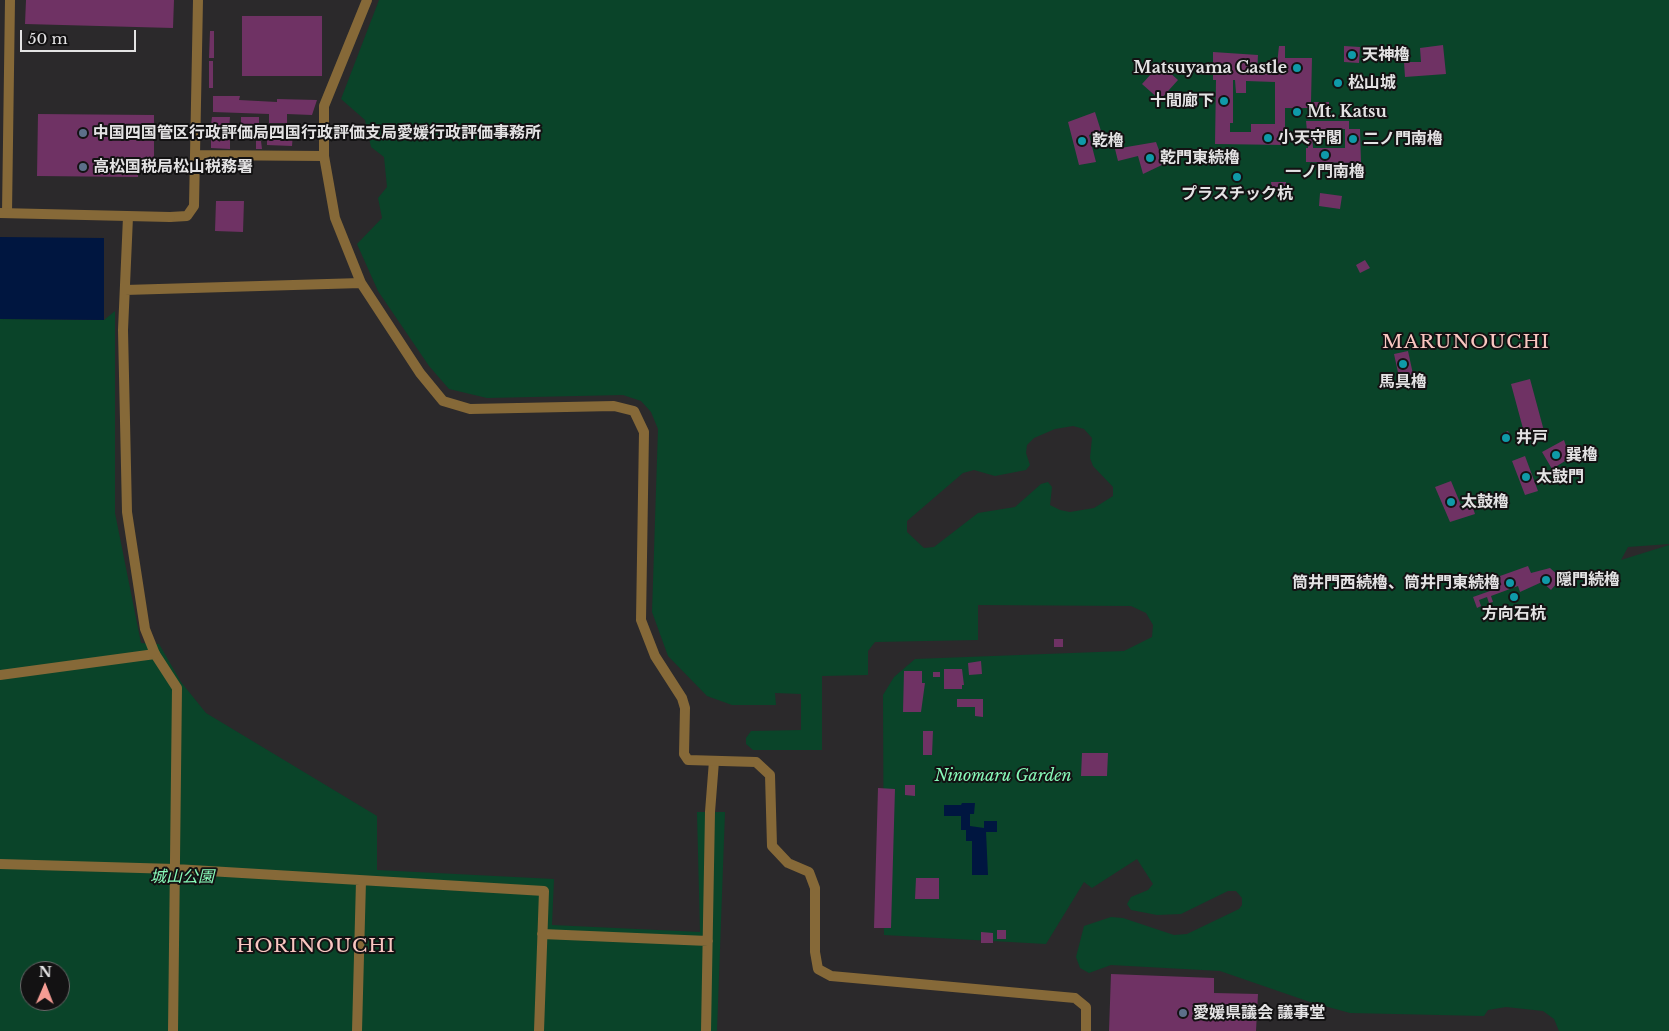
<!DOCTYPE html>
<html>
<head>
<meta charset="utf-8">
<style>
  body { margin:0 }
  #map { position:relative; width:1669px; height:1031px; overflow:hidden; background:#2b292b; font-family:"Libre Baskerville",serif }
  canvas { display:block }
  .north { position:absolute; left:20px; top:961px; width:50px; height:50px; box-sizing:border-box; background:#131213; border:1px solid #676667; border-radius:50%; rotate:1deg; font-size:14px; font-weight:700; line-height:20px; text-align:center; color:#e4e3e4 }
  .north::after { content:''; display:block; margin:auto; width:18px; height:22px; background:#f59c94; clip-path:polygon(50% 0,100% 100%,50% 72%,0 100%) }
  .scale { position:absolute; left:20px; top:30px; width:116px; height:22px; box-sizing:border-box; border:2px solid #e4e3e4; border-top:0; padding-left:6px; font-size:15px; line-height:18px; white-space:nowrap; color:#e4e3e4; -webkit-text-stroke:4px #131213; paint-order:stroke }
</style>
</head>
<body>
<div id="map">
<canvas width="1669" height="1031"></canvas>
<div class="north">N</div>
<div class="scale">50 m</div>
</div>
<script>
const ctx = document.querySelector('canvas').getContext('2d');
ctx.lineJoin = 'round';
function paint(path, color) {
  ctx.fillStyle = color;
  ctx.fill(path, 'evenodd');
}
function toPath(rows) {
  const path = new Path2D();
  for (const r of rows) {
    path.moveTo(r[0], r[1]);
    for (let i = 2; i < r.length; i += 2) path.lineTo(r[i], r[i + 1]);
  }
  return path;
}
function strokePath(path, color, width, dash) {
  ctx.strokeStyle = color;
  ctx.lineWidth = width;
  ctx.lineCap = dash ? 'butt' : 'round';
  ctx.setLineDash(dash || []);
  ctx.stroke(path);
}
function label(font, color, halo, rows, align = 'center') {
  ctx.font = font + ' "Libre Baskerville","Noto Sans JP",serif';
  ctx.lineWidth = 4;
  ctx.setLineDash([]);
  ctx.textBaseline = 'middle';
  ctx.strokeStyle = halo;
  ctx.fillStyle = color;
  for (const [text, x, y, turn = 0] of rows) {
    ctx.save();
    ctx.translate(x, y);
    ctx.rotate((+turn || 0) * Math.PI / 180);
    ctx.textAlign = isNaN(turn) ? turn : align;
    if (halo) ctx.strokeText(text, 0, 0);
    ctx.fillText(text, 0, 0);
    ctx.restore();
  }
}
const green = toPath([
  [379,0,1669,0,1669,544,1628,547,1621,560,1669,545,1669,1031,1559,1031,1554,1019,1543,1011,1506,1007,1488,1010,1484,1016,1350,1013,1310,1002,1220,971,1111,965,1089,973,1080,968,1076,957,1084,926,1111,917,1123,918,1174,935,1187,934,1239,909,1242,905,1242,898,1236,891,1228,891,1181,914,1157,915,1131,910,1127,904,1131,897,1148,890,1153,884,1137,859,1092,888,1084,882,1046,944,884,935,883,695,894,677,915,659,1124,651,1152,637,1153,625,1146,613,1131,606,978,605,978,640,875,642,868,651,868,675,822,676,822,750,753,750,746,744,746,738,751,731,801,730,801,694,775,693,776,705,732,705,707,696,668,656,652,612,658,429,651,412,641,401,623,395,487,398,449,389,429,366,378,291,357,244,382,218,378,198,387,187,384,157,371,147,365,120,341,99],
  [1073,426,1084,429,1092,438,1090,458,1093,466,1113,487,1113,496,1094,508,1070,512,1060,510,1050,505,1052,487,1048,482,1041,484,1015,507,978,513,934,547,924,548,907,532,907,521,963,473,974,470,995,476,1026,470,1030,465,1026,453,1027,445,1034,438,1055,429],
  [115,311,115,513,141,643,159,644,181,682,206,713,377,816,377,870,554,879,552,925,700,932,697,812,725,812,717,1031,0,1031,0,319,104,320],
  [30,971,60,971,60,1001,30,1001]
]);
const water = toPath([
  [0,237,104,238,104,320,0,319],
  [962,803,975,803,974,814,970,814,970,826,984,828,984,821,997,821,997,832,986,832,988,875,972,875,972,841,966,841,966,830,961,830,961,816,944,816,944,805,961,805]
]);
const building = toPath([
  [26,0,174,0,173,28,25,24],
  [242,16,322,16,322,76,242,76],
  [210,31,214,31,214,58,209,58],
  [1443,45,1446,74,1405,77,1404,62,1421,62,1420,48],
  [1279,46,1285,46,1285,58,1312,58,1311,102,1329,102,1329,108,1285,108,1285,145,1215,144,1216,80,1213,80,1213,52,1258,55,1257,73,1276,73],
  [1233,80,1235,80,1236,93,1246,93,1246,81,1275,82,1275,124,1251,124,1251,132,1230,132,1230,123,1233,123],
  [1344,46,1360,47,1359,63,1344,62],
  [209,61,213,61,213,88,209,88],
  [1160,64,1178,80,1160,100,1142,84],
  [213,96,240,96,239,100,277,102,277,99,317,100,312,115,287,114,287,123,269,123,269,114,213,112],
  [1095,112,1101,131,1089,135,1096,162,1079,165,1068,122],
  [38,114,154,115,154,164,138,164,138,177,37,176],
  [212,117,230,117,229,129,215,129,211,125],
  [241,117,259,117,259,136,241,137],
  [1306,121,1349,121,1349,129,1360,129,1361,163,1306,162,1306,148,1308,148,1308,142],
  [1334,129,1345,129,1345,148,1313,148,1312,132,1334,133],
  [267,132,293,133,292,146,267,145],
  [215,135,230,136,230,149,211,148,211,138,215,139],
  [256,141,261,141,262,149,256,149],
  [1156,142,1164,164,1143,174,1138,156,1118,161,1115,149],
  [1271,182,1286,182,1286,191,1272,191],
  [1320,193,1342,196,1340,209,1319,206],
  [216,201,244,201,243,232,215,231],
  [1365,260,1370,268,1360,273,1356,265],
  [1408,351,1413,374,1399,377,1394,354],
  [1530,379,1544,431,1525,436,1511,384],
  [1508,431,1512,439,1504,442,1501,434],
  [1564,440,1570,458,1552,469,1542,452],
  [1525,456,1538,491,1525,495,1512,461],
  [1451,481,1461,505,1471,502,1475,514,1450,522,1435,487],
  [1528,566,1531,573,1550,568,1561,578,1551,590,1542,582,1520,592,1518,586,1491,596,1493,602,1489,603,1487,597,1479,600,1481,606,1477,608,1473,597,1490,591,1486,581],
  [1054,639,1063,639,1063,647,1054,647],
  [981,661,982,674,969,675,968,663],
  [944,669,962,669,964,685,962,685,962,689,944,689],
  [904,671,922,671,922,683,925,683,921,712,903,712],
  [933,672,940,672,940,677,933,677],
  [957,699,983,699,983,717,975,716,975,707,957,707],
  [923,731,933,731,932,755,923,755],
  [1082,753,1108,753,1107,776,1081,776],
  [905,785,915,785,915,796,905,795],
  [878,788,895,789,891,928,874,928],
  [916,878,939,878,939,899,915,899],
  [997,930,1006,930,1006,939,997,939],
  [981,932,993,933,993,943,981,943],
  [1111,974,1214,978,1214,993,1258,994,1256,1031,1109,1031]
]);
const pedestrian = toPath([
  [0,675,155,654,177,688,173,1031],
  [0,864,175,869,544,891,539,1031],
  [542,934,708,941],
  [357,1031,361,881],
  [706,1031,710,812,714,761]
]);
const minor = toPath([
  [367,0,324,106,324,156,335,218,361,283,420,373,443,401,470,409,614,406,634,411,644,432,641,620,655,656,682,698,685,708,684,754,688,760,756,762,770,775,772,846,788,863,809,872,815,888,815,952,818,969,831,976,1075,998,1086,1007,1086,1031],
  [196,155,324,156],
  [7,213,10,0],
  [128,217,123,330,127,512,145,629,155,654],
  [170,217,187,216,194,206,198,0],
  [125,290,361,283]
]);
const tertiary = toPath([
  [0,213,170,217]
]);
const markers = [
  [1352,55,5,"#0f9aa8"],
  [1297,68,5,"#0f9aa8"],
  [1338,83,5,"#0f9aa8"],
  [1224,101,5,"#0f9aa8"],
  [1297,112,5,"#0f9aa8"],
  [83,133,5,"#5c6f8a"],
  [1268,138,5,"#0f9aa8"],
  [1353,139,5,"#0f9aa8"],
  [1082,141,5,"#0f9aa8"],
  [1325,155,5,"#0f9aa8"],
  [1150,158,5,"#0f9aa8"],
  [83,167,5,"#5c6f8a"],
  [1237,177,5,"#0f9aa8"],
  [1403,364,5,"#0f9aa8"],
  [1506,438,5,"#0f9aa8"],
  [1556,455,5,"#0f9aa8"],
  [1526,477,5,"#0f9aa8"],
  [1451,502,5,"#0f9aa8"],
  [1546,580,5,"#0f9aa8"],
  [1510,583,5,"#0f9aa8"],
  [1514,597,5,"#0f9aa8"],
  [1183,1013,5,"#5c6f8a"]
];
const poiNames = [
  ["天神櫓",1362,55],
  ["Matsuyama Castle",1287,68,"right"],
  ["松山城",1348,83],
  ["十間廊下",1214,101,"right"],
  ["Mt. Katsu",1307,112],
  ["中国四国管区行政評価局四国行政評価支局愛媛行政評価事務所",93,133],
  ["小天守閣",1278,138],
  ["二ノ門南櫓",1363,139],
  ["乾櫓",1092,141],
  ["乾門東続櫓",1160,158],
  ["高松国税局松山税務署",93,167],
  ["一ノ門南櫓",1325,172,"center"],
  ["プラスチック杭",1237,194,"center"],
  ["馬具櫓",1403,382,"center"],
  ["井戸",1516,438],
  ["巽櫓",1566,455],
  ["太鼓門",1536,477],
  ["太鼓櫓",1461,502],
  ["隠門続櫓",1556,580],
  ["筒井門西続櫓、筒井門東続櫓",1500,583,"right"],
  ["方向石杭",1514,614,"center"],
  ["愛媛県議会 議事堂",1193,1013]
];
const parkNames = [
  ["Ninomaru Garden",1003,776],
  ["城山公園",182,877]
];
const quarterNames = [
  ["MARUNOUCHI",1466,343],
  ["HORINOUCHI",316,947]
];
paint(green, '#0a4429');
paint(water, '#001640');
paint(building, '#6f3264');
strokePath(pedestrian, '#866938', 10);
strokePath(minor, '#866938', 10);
strokePath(tertiary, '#866938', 10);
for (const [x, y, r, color] of markers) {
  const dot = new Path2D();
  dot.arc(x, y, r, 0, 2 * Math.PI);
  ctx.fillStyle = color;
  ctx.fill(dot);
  strokePath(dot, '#131213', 2);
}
label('bold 16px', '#e4e3e4', '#131213', poiNames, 'left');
label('italic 16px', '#88fab9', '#131213', parkNames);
ctx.letterSpacing = '1px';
label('19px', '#fac7c1', '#131213', quarterNames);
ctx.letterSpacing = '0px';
</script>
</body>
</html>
